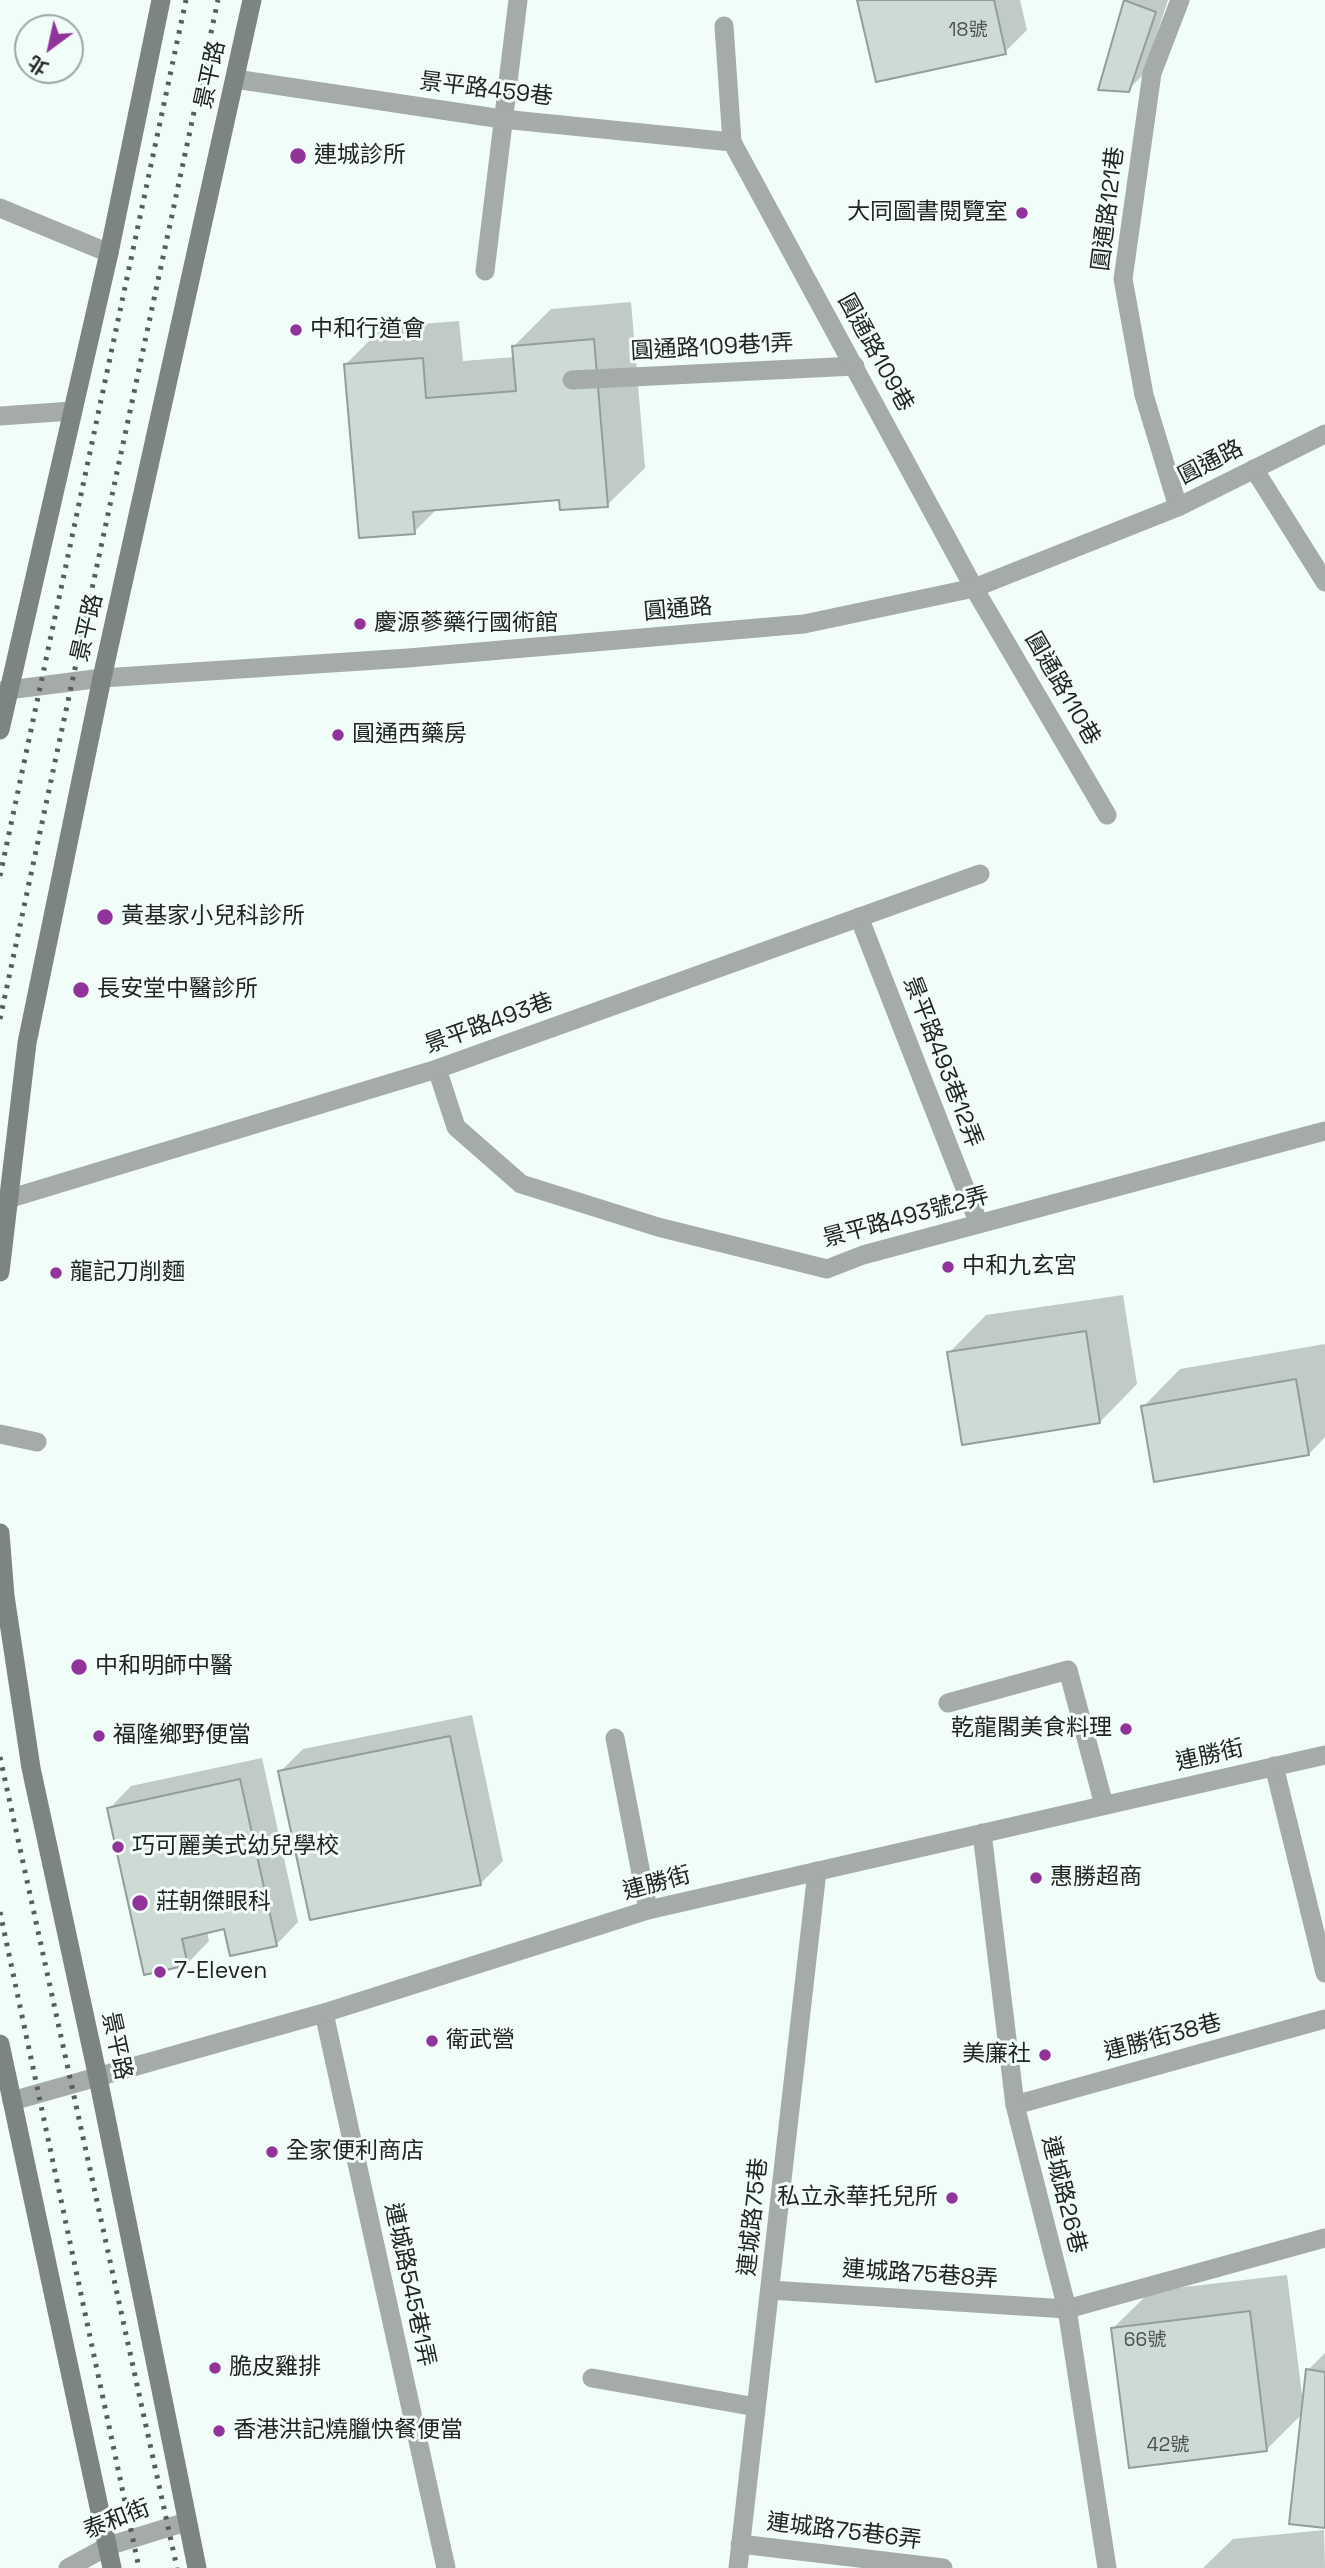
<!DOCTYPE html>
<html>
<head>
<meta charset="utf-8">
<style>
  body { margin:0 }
  #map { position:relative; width:1325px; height:2568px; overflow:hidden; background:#f0fdf9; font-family:"Space Grotesk","Noto Sans TC",sans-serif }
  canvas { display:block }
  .north { position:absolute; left:14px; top:14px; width:70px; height:70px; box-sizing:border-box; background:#f0fdf9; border:2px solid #9da6a3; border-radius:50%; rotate:213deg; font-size:19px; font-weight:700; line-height:28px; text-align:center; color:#202423 }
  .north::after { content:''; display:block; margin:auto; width:24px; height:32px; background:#92339c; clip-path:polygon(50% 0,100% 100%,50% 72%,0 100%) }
</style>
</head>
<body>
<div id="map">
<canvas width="1325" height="2568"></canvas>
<div class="north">北</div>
</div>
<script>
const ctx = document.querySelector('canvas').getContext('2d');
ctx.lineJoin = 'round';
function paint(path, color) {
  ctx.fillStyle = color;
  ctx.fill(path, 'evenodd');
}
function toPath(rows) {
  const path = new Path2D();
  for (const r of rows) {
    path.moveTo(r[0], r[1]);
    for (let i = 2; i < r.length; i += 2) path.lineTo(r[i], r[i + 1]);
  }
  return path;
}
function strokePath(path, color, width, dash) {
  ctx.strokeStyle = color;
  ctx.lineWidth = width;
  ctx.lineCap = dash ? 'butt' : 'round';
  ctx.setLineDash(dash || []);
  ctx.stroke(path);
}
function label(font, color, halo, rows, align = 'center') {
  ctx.font = font + ' "Space Grotesk","Noto Sans TC",sans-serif';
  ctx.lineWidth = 6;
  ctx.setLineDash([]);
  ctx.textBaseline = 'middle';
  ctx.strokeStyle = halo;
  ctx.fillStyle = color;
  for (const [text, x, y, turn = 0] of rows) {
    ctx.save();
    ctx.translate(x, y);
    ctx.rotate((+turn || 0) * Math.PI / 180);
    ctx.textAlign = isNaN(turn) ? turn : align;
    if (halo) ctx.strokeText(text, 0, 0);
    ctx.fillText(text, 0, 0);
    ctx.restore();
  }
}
const shadow = toPath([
  [859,0,1020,0,1027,30,1005,52],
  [1126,0,1168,0,1143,75,1128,90,1101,88],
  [631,302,645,468,607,505,560,498,438,508,414,532,345,365,383,327,459,321,463,361,515,357,514,346,551,309],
  [1123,1295,1137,1384,1100,1422,949,1353,986,1315],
  [1325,1344,1325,1437,1309,1454,1143,1407,1180,1369],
  [472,1715,503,1861,481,1883,280,1772,303,1749],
  [262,1758,298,1922,276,1945,225,1927,207,1931,209,1941,187,1964,109,1809,131,1786],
  [1287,2275,1303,2403,1308,2370,1325,2353,1325,2526,1303,2413,1267,2449,1113,2328,1151,2291],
  [1324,2530,1325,2568,1203,2568,1233,2539]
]);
const building = toPath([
  [857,0,994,0,1006,54,876,82,857,0],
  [1124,0,1156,12,1129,92,1098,90,1124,0],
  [594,339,608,507,560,510,559,500,413,512,415,534,359,538,344,364,423,358,426,398,516,391,512,346,594,339],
  [1086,1331,1100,1423,962,1445,947,1352,1086,1331],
  [1296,1379,1309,1455,1154,1482,1141,1406,1296,1379],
  [450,1736,481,1885,310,1920,278,1771,450,1736],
  [240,1779,277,1946,230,1956,224,1929,182,1939,188,1965,144,1975,107,1808,240,1779],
  [1250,2311,1267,2451,1129,2468,1111,2328,1250,2311],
  [1306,2369,1325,2372,1325,2528,1289,2524,1306,2369]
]);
const service = toPath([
  [724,26,732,142],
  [0,208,109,253],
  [485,271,518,0],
  [572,380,855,366],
  [0,416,72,411],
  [1178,507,1144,395,1123,279,1152,73,1180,0],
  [974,588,1107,815],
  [859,917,979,1224],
  [437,1069,456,1127,521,1184,658,1227,827,1269,863,1255,1325,1131],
  [948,1703,1068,1670,1104,1805],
  [615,1738,648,1910],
  [1274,1766,1325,1973],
  [324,2013,446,2568],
  [1015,2105,1325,2019],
  [770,2290,1067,2309,1325,2238],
  [592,2378,756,2407],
  [740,2544,943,2568],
  [738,2568,817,1871]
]);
const minor = toPath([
  [235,79,502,119,732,142,974,588],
  [1254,469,1325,582],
  [8,1199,437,1069,980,874],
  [0,1434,37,1442],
  [982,1833,1015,2105,1067,2309,1107,2568],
  [12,2101,324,2013,648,1910,1325,1755],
  [68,2568,108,2546,186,2522]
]);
const tertiary = toPath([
  [0,691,102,678,408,658,804,624,974,588,1178,507,1325,434]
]);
const secondary = toPath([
  [0,730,109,253,161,0],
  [0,1272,27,1043,102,678,252,0],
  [0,1533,5,1596,31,1768,98,2078,197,2568],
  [0,2044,112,2568]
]);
const rail = toPath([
  [0,876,186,0],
  [0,1019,218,0],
  [0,1757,177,2568],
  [0,1912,139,2568]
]);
const markers = [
  [298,156,9,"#92339c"],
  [1022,213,7,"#92339c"],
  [296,330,7,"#92339c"],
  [360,624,7,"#92339c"],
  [338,735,7,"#92339c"],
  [105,917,9,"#92339c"],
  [81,990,9,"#92339c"],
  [948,1267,7,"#92339c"],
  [56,1273,7,"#92339c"],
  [79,1667,9,"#92339c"],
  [1126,1729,7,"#92339c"],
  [99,1736,7,"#92339c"],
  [118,1847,7,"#92339c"],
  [1036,1878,7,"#92339c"],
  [140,1903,9,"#92339c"],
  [160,1972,7,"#92339c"],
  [432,2041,7,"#92339c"],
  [1045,2055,7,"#92339c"],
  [272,2152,7,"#92339c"],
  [952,2198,7,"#92339c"],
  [215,2368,7,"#92339c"],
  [219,2431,7,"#92339c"]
];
const numberNames = [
  ["18號",968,31],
  ["66號",1145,2341],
  ["42號",1168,2446]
];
const streetNames = [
  ["景平路",211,75,-78],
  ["景平路459巷",486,90,7],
  ["圓通路121巷",1109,209,-83],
  ["圓通路109巷1弄",712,348,-3],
  ["圓通路109巷",875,353,61],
  ["圓通路",1211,463,-27],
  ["圓通路",678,610,-5],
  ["景平路",88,628,-77],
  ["圓通路110巷",1062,689,60],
  ["景平路493巷",489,1024,-20],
  ["景平路493巷12弄",942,1062,69],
  ["景平路493號2弄",906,1218,-15],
  ["連勝街",1210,1756,-13],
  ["連勝街",657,1884,-15],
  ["連勝街38巷",1163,2038,-15],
  ["景平路",116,2046,78],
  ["連城路26巷",1063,2195,76],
  ["連城路75巷",754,2217,-84],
  ["連城路75巷8弄",920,2275,4],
  ["連城路545巷1弄",409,2285,78],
  ["泰和街",117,2520,-21],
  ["連城路75巷6弄",844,2532,7]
];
const poiNames = [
  ["連城診所",314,156],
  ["大同圖書閱覽室",1008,213,"right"],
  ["中和行道會",310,330],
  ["慶源蔘藥行國術館",374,624],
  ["圓通西藥房",352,735],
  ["黃基家小兒科診所",121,917],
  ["長安堂中醫診所",97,990],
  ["中和九玄宮",962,1267],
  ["龍記刀削麵",70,1273],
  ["中和明師中醫",95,1667],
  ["乾龍閣美食料理",1112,1729,"right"],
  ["福隆鄉野便當",113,1736],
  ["巧可麗美式幼兒學校",132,1847],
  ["惠勝超商",1050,1878],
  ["莊朝傑眼科",156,1903],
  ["7-Eleven",174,1972],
  ["衛武營",446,2041],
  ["美廉社",1031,2055,"right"],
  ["全家便利商店",286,2152],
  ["私立永華托兒所",938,2198,"right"],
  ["脆皮雞排",229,2368],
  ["香港洪記燒臘快餐便當",233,2431]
];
paint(shadow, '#0003');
paint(building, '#cedad6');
strokePath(building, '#939e9a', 2);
strokePath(service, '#a5aba9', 19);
strokePath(minor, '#a5aba9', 19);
strokePath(tertiary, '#a5aba9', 19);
strokePath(secondary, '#7d8582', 19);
strokePath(rail, '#575d5b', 5, [3.5, 7]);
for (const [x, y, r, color] of markers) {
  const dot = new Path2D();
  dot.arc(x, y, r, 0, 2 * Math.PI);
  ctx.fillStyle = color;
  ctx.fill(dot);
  strokePath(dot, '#f0fdf9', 2.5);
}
label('19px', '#4c5250', null, numberNames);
label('23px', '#202423', '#f0fdf9', streetNames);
label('23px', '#202423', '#f0fdf9', poiNames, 'left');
</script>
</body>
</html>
